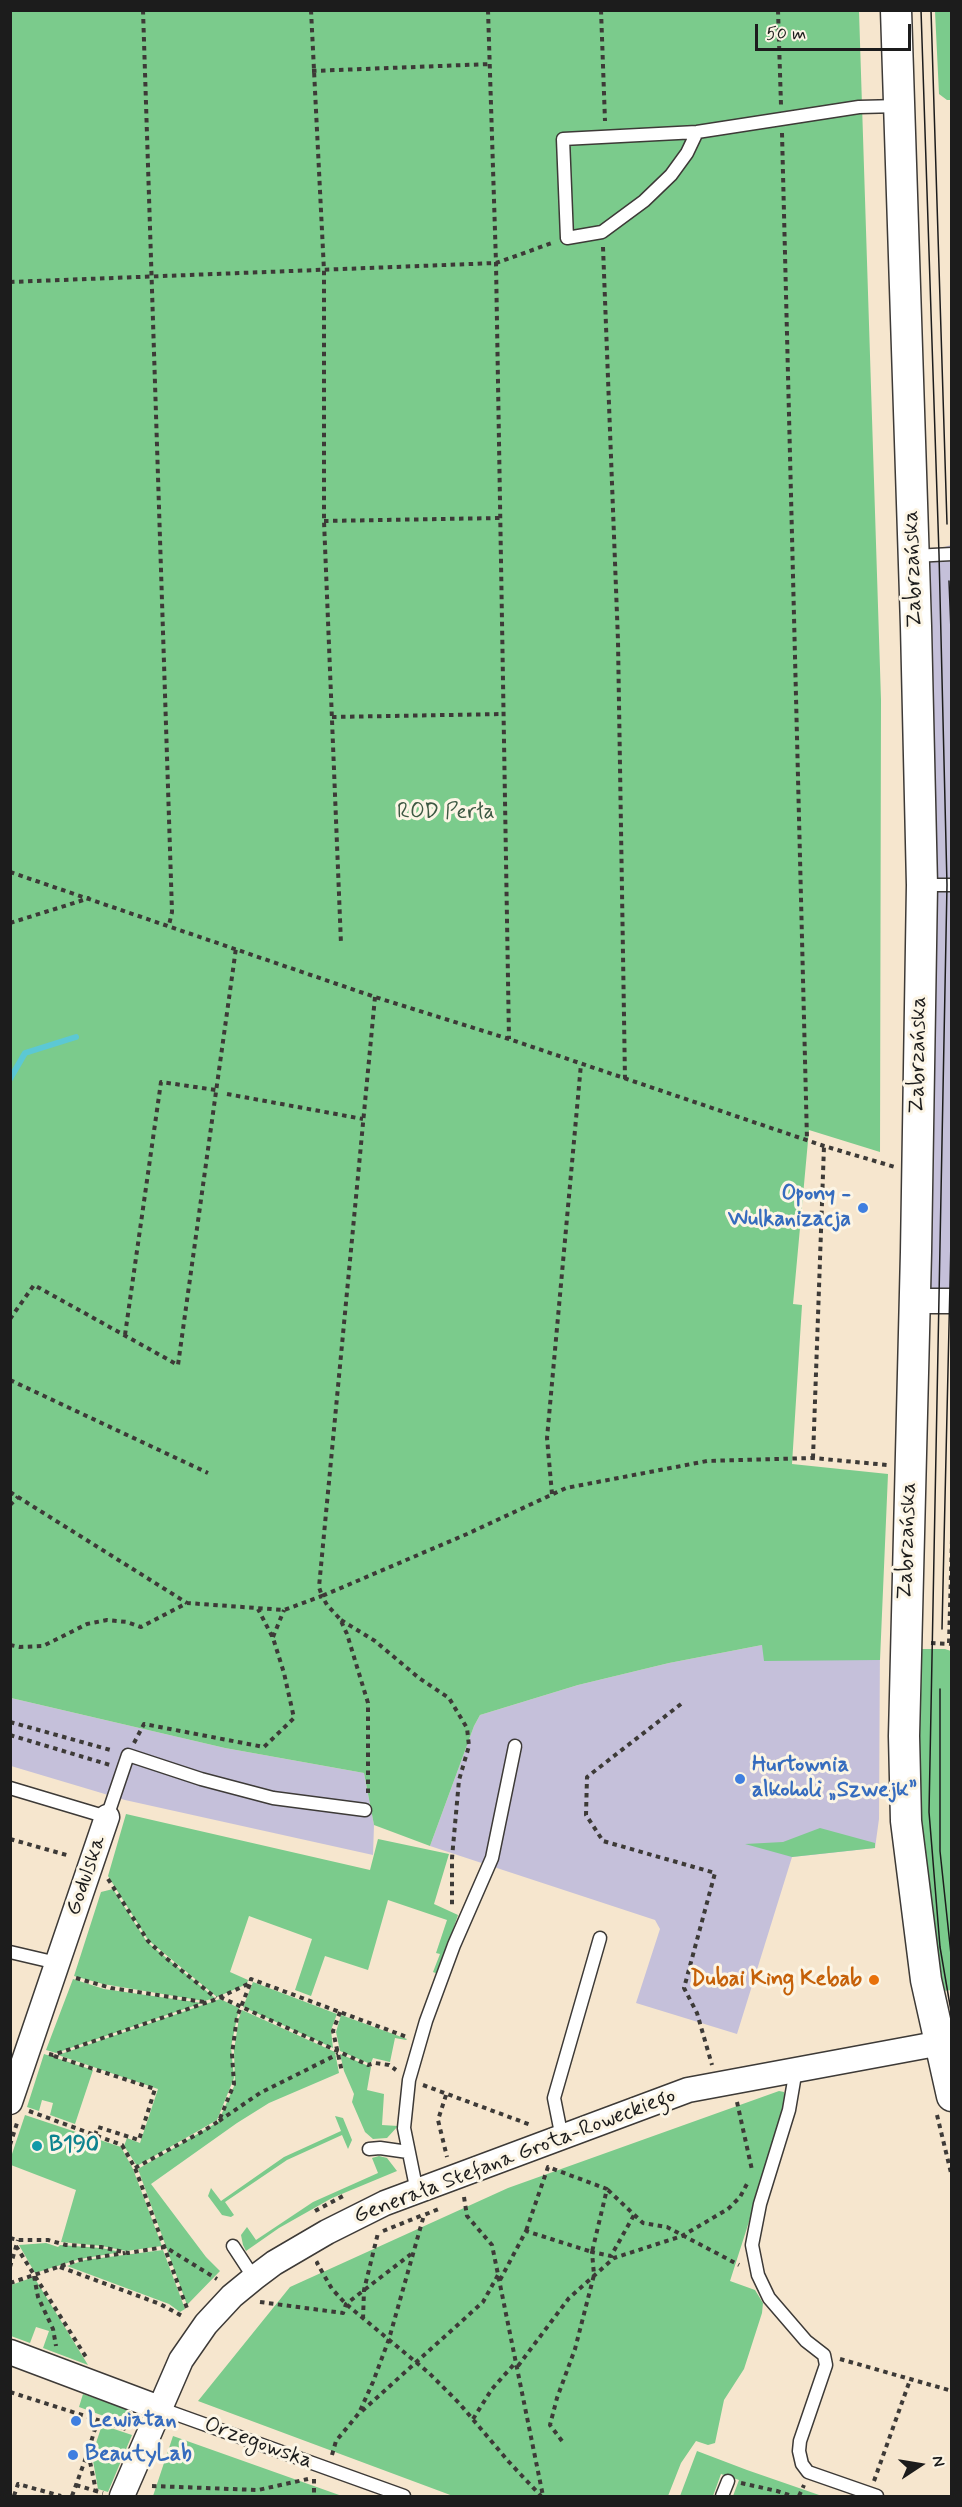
<!DOCTYPE html>
<html>
<head>
<meta charset="utf-8">
<style>
  body { margin:0 }
  #map { position:relative; width:962px; height:2507px; overflow:hidden; background:#f6e6ce; font-family:Mynerve,sans-serif }
  canvas { display:block }
  .frame { position:absolute; inset:0; border:12px solid #1c1c1c; pointer-events:none }
  .north { position:absolute; left:890px; top:2435px; width:60px; height:60px; -webkit-text-stroke:4px #fcf5e5; paint-order:stroke; rotate:78deg; font-size:16px; font-weight:700; line-height:24px; text-align:center; color:#1c1c1c }
  .north::after { content:''; display:block; margin:auto; width:21px; height:27px; background:#1c1c1c; clip-path:polygon(50% 0,100% 100%,50% 72%,0 100%) }
  .scale { position:absolute; left:755px; top:24px; width:156px; height:27px; box-sizing:border-box; border:3px solid #1c1c1c; border-top:0; padding-left:8px; font-size:18px; line-height:21px; white-space:nowrap; color:#1c1c1c; -webkit-text-stroke:4px #fcf5e5; paint-order:stroke }
</style>
</head>
<body>
<div id="map">
<canvas width="962" height="2507"></canvas>
<div class="frame"></div>
<div class="north">N</div>
<div class="scale">50 m</div>
</div>
<script>
const ctx = document.querySelector('canvas').getContext('2d');
ctx.lineJoin = 'round';
function paint(path, color) {
  ctx.fillStyle = color;
  ctx.fill(path, 'evenodd');
}
function toPath(rows) {
  const path = new Path2D();
  for (const r of rows) {
    path.moveTo(r[0], r[1]);
    for (let i = 2; i < r.length; i += 2) path.lineTo(r[i], r[i + 1]);
  }
  return path;
}
function strokePath(path, color, width, dash) {
  ctx.strokeStyle = color;
  ctx.lineWidth = width;
  ctx.lineCap = dash ? 'butt' : 'round';
  ctx.setLineDash(dash || []);
  ctx.stroke(path);
}
function label(font, color, halo, rows, align = 'center') {
  ctx.font = font + ' Mynerve,sans-serif';
  ctx.lineWidth = 6;
  ctx.setLineDash([]);
  ctx.textBaseline = 'middle';
  ctx.strokeStyle = halo;
  ctx.fillStyle = color;
  for (const [text, x, y, turn = 0] of rows) {
    ctx.save();
    ctx.translate(x, y);
    ctx.rotate((+turn || 0) * Math.PI / 180);
    ctx.textAlign = isNaN(turn) ? turn : align;
    if (halo) ctx.strokeText(text, 0, 0);
    ctx.fillText(text, 0, 0);
    ctx.restore();
  }
}
const industrial = toPath([
  [951,545,951,1301,914,1301,914,556],
  [880,1642,879,1819,875,1848,792,1857,737,2034,636,2003,660,1929,655,1920,430,1846,474,1726,480,1715,578,1685,669,1663,762,1645],
  [11,1698,225,1748,364,1773,374,1825,373,1855,125,1800,11,1766]
]);
const green = toPath([
  [11,11,859,11,881,700,880,1152,809,1130,793,1304,802,1305,792,1464,888,1474,880,1660,764,1661,762,1645,669,1663,578,1685,480,1715,474,1726,430,1846,374,1825,364,1773,225,1748,11,1698],
  [935,11,951,11,951,100,947,100,939,94],
  [920,1649,945,1649,951,1651,950,1888,952,1990,942,1991,917,1797],
  [126,1814,370,1870,378,1839,449,1854,434,1904,458,1915,438,1974,433,1972,440,1954,436,1953,447,1920,388,1900,368,1970,325,1956,311,1996,295,1990,312,1939,249,1916,230,1972,248,1980,247,1984,217,1997,148,1940,108,1876],
  [820,1828,875,1843,875,1848,792,1857,745,1844,783,1842],
  [113,1889,147,1942,215,1998,204,2001,103,1984,74,1976,101,1892],
  [73,1979,104,1989,202,2003,56,2053,46,2050],
  [253,1982,337,2014,331,2030,333,2048,243,2007],
  [220,1999,239,2008,231,2047,234,2078,217,2120,137,2166,124,2146,127,2138,140,2143,158,2089,58,2055],
  [242,2010,335,2052,339,2073,269,2103,237,2123,151,2184,206,2257,220,2271,187,2305,138,2169,218,2122,235,2084,234,2050,239,2018],
  [341,2015,407,2039,406,2040,395,2038,390,2062,373,2058,371,2063,368,2063,340,2051,336,2032],
  [44,2054,93,2070,75,2124,50,2115,53,2103,42,2100,39,2111,27,2107],
  [340,2054,371,2067,367,2090,384,2094,382,2125,398,2126,387,2138,373,2139,365,2132,352,2102,354,2094,344,2071],
  [779,2091,784,2092,787,2103,730,2281,755,2290,763,2303,762,2313,744,2369,724,2400,715,2443,708,2445,696,2441,681,2463,668,2496,453,2496,198,2401,290,2287,508,2188],
  [25,2115,121,2147,133,2169,162,2246,126,2251,102,2246,61,2242,76,2190,11,2165,11,2157],
  [335,2116,343,2118,352,2140,348,2149,342,2135,287,2160,225,2202,234,2215,231,2217,222,2215,208,2196,211,2188,221,2201,284,2157,341,2131],
  [379,2156,387,2158,397,2171,332,2198,279,2228,246,2251,243,2245,241,2235,247,2227,256,2240,313,2202,378,2173,372,2158],
  [46,2243,58,2247,60,2245,101,2248,121,2252,80,2259,35,2273,19,2245],
  [163,2250,185,2309,180,2312,169,2304,67,2266,85,2260],
  [34,2277,88,2365,43,2348,49,2331,36,2327,30,2343,11,2336,11,2285],
  [83,2394,126,2409,133,2419,134,2427,79,2407],
  [102,2425,132,2435,108,2492,98,2489,92,2455],
  [173,2436,342,2496,153,2496],
  [697,2451,747,2470,822,2496,733,2496,739,2480,721,2474,713,2496,680,2496]
]);
const stream = toPath([
  [10,1079,25,1053,76,1037]
]);
const path = toPath([
  [143,10,172,912,169,925],
  [311,10,324,271,324,521,341,944],
  [488,10,496,263,509,1039],
  [601,10,605,121],
  [778,10,781,105],
  [312,71,491,64],
  [782,133,807,1140],
  [603,247,618,641,625,1079],
  [10,282,496,263,552,243],
  [324,521,500,518],
  [332,717,504,714],
  [10,872,375,997,509,1039,824,1146,895,1167],
  [10,923,90,898],
  [375,997,319,1587,322,1596,467,1534,566,1488,707,1461,813,1458,887,1465],
  [227,1094,363,1119],
  [10,1319,34,1285,178,1365,236,948],
  [125,1335,161,1082,216,1090],
  [10,1380,208,1473],
  [813,1458,824,1146],
  [10,1492,187,1603],
  [552,1494,547,1438,581,1064],
  [10,1505,18,1497],
  [341,1620,375,1641,419,1678,449,1698,467,1728,469,1746,459,1780,452,1858,452,1907],
  [273,1637,284,1610],
  [931,1643,952,1644],
  [949,1643,952,1539],
  [10,1645,20,1647,43,1646,87,1624,107,1620,127,1622,141,1627,187,1603,284,1610,322,1596,327,1605,340,1619,347,1634,368,1703,368,1796],
  [681,1704,587,1777,586,1815,603,1841,715,1873,684,1988,697,2013,712,2065],
  [10,1722,114,1751],
  [10,1735,110,1765],
  [134,1743,144,1724,264,1747,294,1718,284,1673,273,1638,258,1609],
  [10,1839,70,1856],
  [108,1879,148,1941,166,1958,216,1998],
  [76,1978,111,1988,204,2002],
  [220,1997,368,2065,375,2063,389,2065,396,2070],
  [340,2012,333,2031,342,2072],
  [49,2054,53,2055,214,2000,250,1983,251,1979,407,2037],
  [54,2056,155,2089,139,2140,98,2127,95,2135],
  [423,2085,531,2125],
  [446,2095,438,2120,447,2157],
  [737,2102,752,2170],
  [29,2111,122,2145,135,2168,188,2311],
  [937,2115,952,2177],
  [219,2121,260,2093,338,2054],
  [10,2145,17,2123],
  [135,2168,205,2130,219,2121,234,2084,232,2054,237,2017,250,1984],
  [608,2190,643,2223,667,2227,739,2265],
  [464,2197,467,2216,492,2245,543,2496],
  [315,2211,343,2196],
  [383,2231,423,2215],
  [10,2238,18,2240,48,2240,66,2245,101,2247,128,2253,165,2247,217,2279],
  [16,2246,86,2357],
  [319,2262,317,2263,332,2289,346,2304,429,2373,459,2403,509,2462,541,2496],
  [10,2267,18,2240],
  [60,2267,160,2304,184,2317],
  [34,2276,38,2297,53,2329,56,2346],
  [500,2280,526,2231,592,2252,607,2189,548,2167,526,2231],
  [10,2283,79,2260,125,2253],
  [260,2302,343,2313,346,2304,411,2254],
  [363,2319,364,2290,378,2233],
  [840,2359,952,2391],
  [518,2366,569,2298,614,2258,682,2236,728,2209,740,2197,748,2182],
  [10,2392,129,2430],
  [362,2411,483,2302,498,2275],
  [98,2419,88,2452,96,2491,103,2493],
  [473,2419,492,2389,516,2362],
  [562,2441,550,2425,557,2398,575,2349,594,2275,592,2252,611,2256,634,2215],
  [332,2455,336,2441,359,2413,373,2382,389,2339,424,2215,441,2208],
  [314,2479,314,2496],
  [874,2481,910,2380],
  [741,2483,777,2491,792,2496],
  [76,2485,96,2491],
  [152,2486,258,2490,308,2479],
  [14,2496,18,2484,61,2496],
  [72,2496,88,2452],
  [799,2496,804,2485]
]);
const service = toPath([
  [697,132,687,153,671,175,644,201,602,232,567,238,563,139,697,132,859,107,899,106],
  [914,556,952,554],
  [923,885,952,885],
  [10,1788,107,1817,128,1755,201,1779,273,1798,365,1810],
  [10,1952,57,1963],
  [796,2069,789,2110,760,2204,752,2245,758,2275,769,2298,806,2341,824,2355,826,2365,800,2441,799,2451,802,2464,808,2472,877,2496],
  [562,2138,554,2098,600,1938],
  [369,2149,380,2148,408,2152],
  [417,2192,404,2128,409,2080,426,2021,454,1945,492,1858,515,1746],
  [233,2246,254,2278],
  [159,2408,404,2496],
  [722,2496,728,2481]
]);
const minor = toPath([
  [914,1301,952,1301],
  [10,2102,107,1817],
  [10,2352,159,2408],
  [122,2496,181,2360,206,2324,232,2296,254,2278,274,2263,327,2232,385,2203,688,2090,952,2041]
]);
const tertiary = toPath([
  [896,10,916,626,922,885,916,1252,904,1736,906,1821,926,1980,952,2096]
]);
const tram = toPath([
  [921,10,939,554,947,885,929,1812,940,1947,952,2017],
  [931,10,947,524],
  [949,581,952,656],
  [942,1629,952,1197],
  [940,1689,940,1851,952,1964]
]);
const markers = [
  [863,1208,6,"#3f7fe0"],
  [740,1779,6,"#3f7fe0"],
  [874,1980,6,"#e8710a"],
  [37,2146,6,"#0f9aa8"],
  [76,2421,6,"#3f7fe0"],
  [73,2455,6,"#3f7fe0"]
];
const streetNames = [
  ["Zabrzańska",914,569,-92],
  ["Zabrzańska",919,1055,-89],
  ["Zabrzańska",908,1541,-88],
  ["Godulska",87,1876,-71],
  ["Generała Stefana Grota-Roweckiego",515,2157,-21],
  ["Orzegowska",258,2444,20]
];
const parkNames = [
  ["ROD Perła",446,813]
];
const shopNames = [
  ["Opony -",851,1195,"right"],
  ["Wulkanizacja",851,1220,"right"],
  ["Hurtownia",752,1766],
  ["alkoholi „Szwejk”",752,1791],
  ["Lewiatan",88,2421],
  ["BeautyLab",85,2455]
];
const foodNames = [
  ["Dubai King Kebab",862,1980]
];
const cultureNames = [
  ["B190",49,2146]
];
paint(industrial, '#c5c0da');
paint(green, '#7bcb8c');
strokePath(stream, '#5cc8d4', 6);
strokePath(service, '#3d3a37', 15);
strokePath(minor, '#3d3a37', 27);
strokePath(tertiary, '#3d3a37', 33);
strokePath(path, '#3d3a37', 4, [4.5, 4.5]);
strokePath(service, '#fff', 12);
strokePath(minor, '#fff', 24);
strokePath(tertiary, '#fff', 30);
strokePath(tram, '#1c1c1c', 1.5);
for (const [x, y, r, color] of markers) {
  const dot = new Path2D();
  dot.arc(x, y, r, 0, 2 * Math.PI);
  ctx.fillStyle = color;
  ctx.fill(dot);
  strokePath(dot, '#fcf5e5', 2);
}
label('22px', '#1c1c1c', '#fcf5e5', streetNames);
label('22px', '#3d5943', '#fcf5e5', parkNames);
label('bold 22px', '#366cbe', '#fcf5e5', shopNames, 'left');
label('bold 22px', '#c56008', '#fcf5e5', foodNames, 'right');
label('bold 22px', '#0d838f', '#fcf5e5', cultureNames, 'left');
</script>
</body>
</html>
